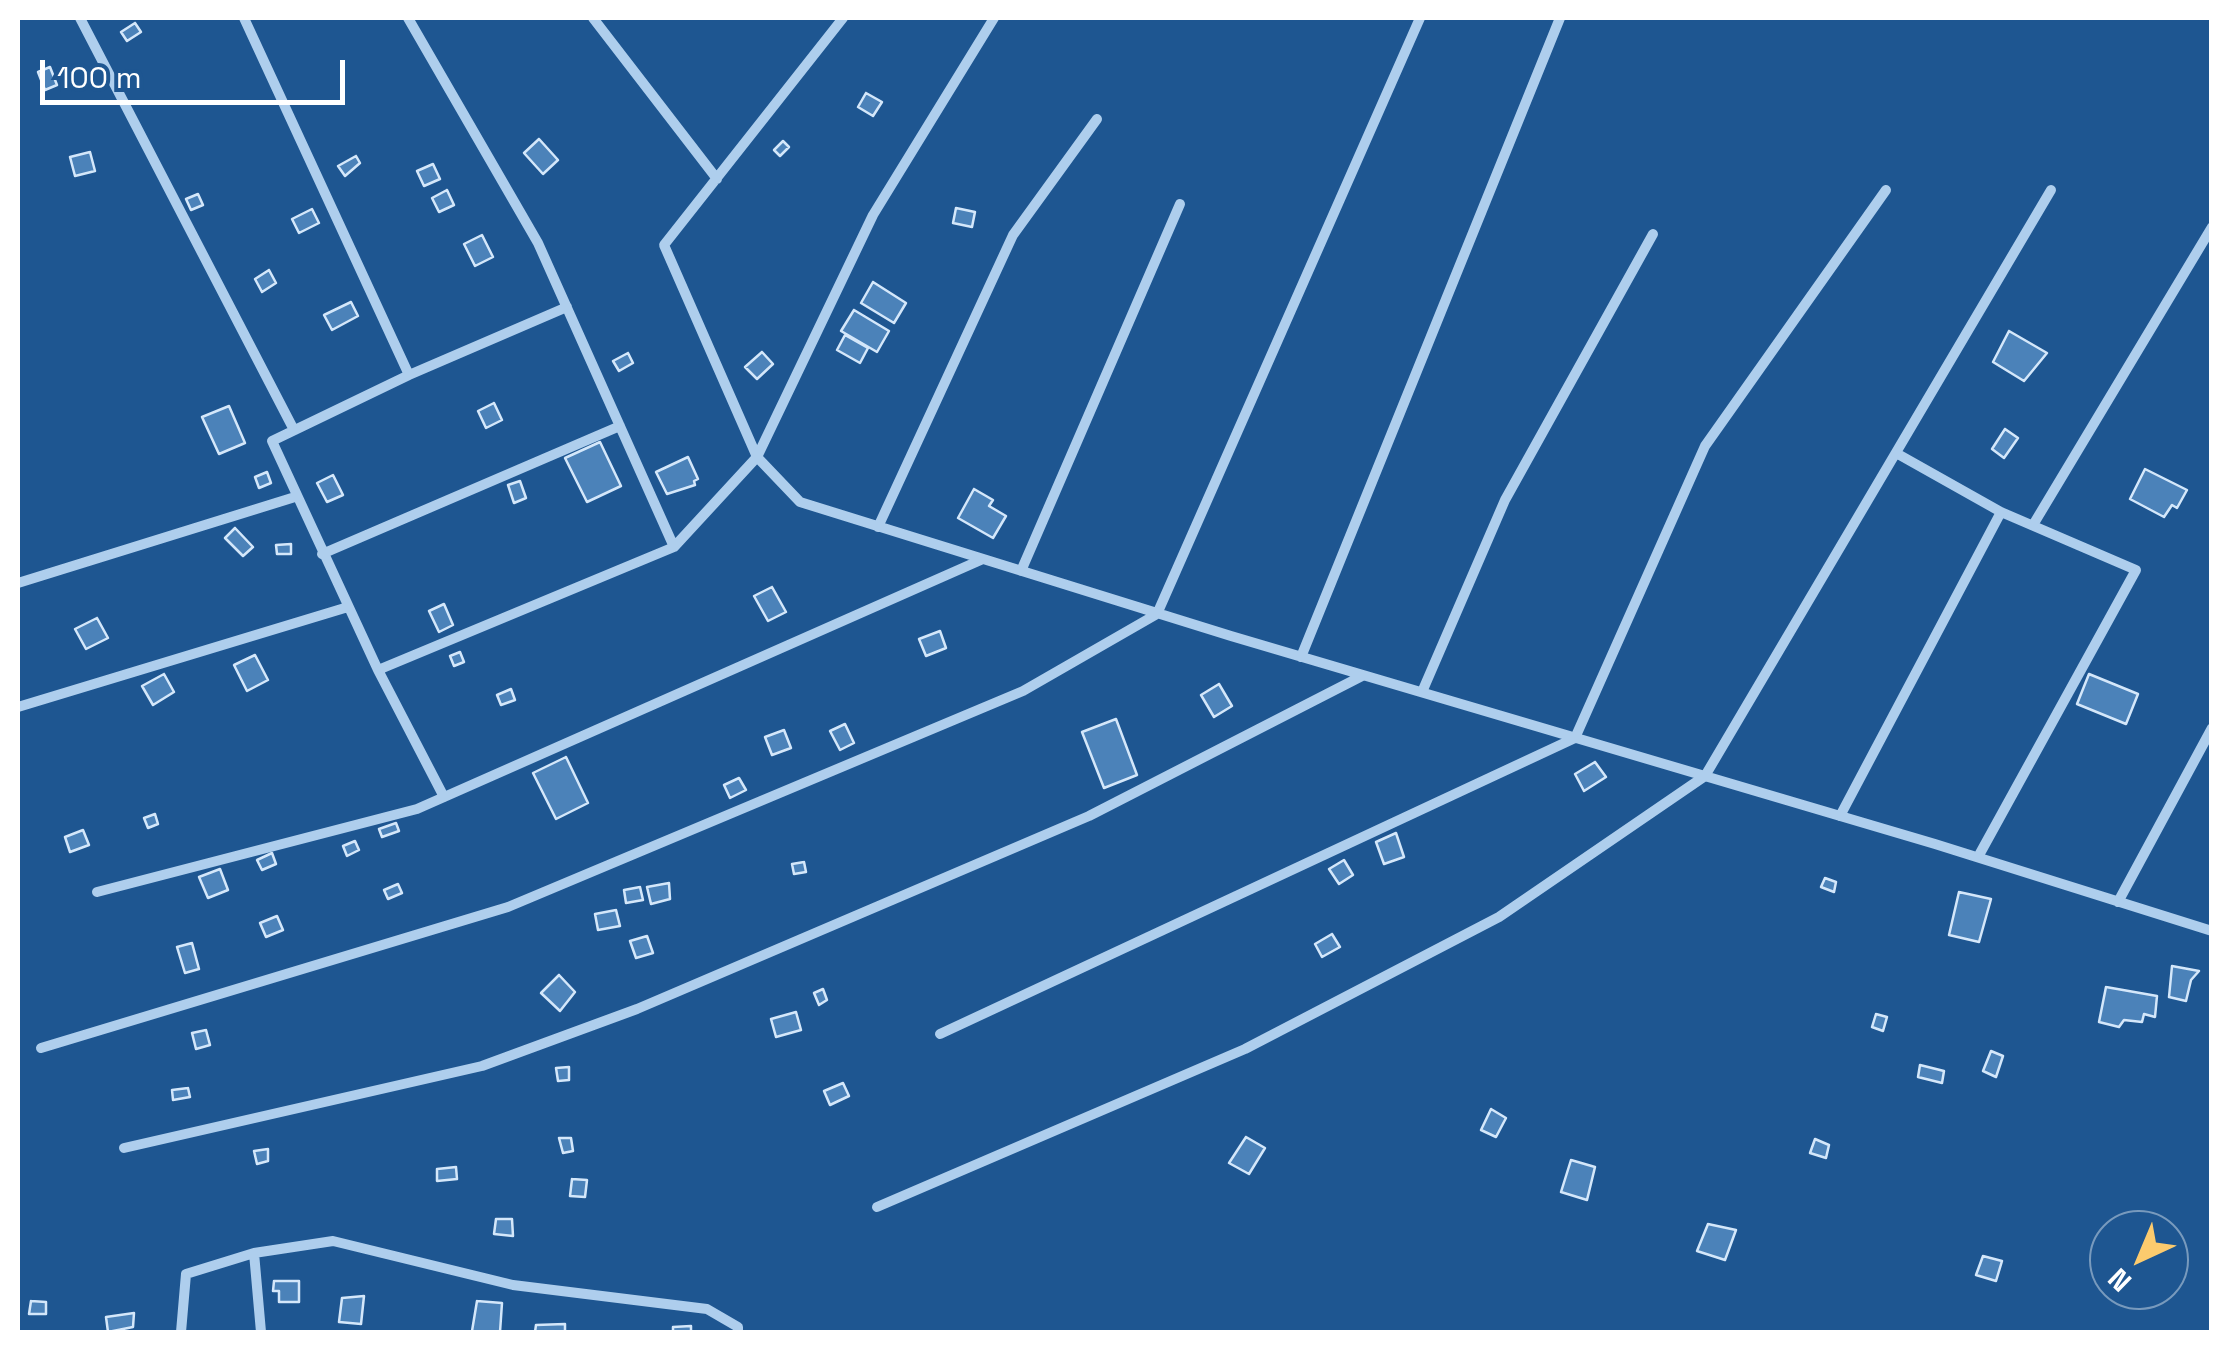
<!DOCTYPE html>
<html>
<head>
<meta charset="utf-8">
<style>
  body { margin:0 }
  #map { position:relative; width:2229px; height:1350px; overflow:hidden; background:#1e5691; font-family:"Space Grotesk",sans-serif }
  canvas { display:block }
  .frame { position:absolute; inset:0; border:20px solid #fff; pointer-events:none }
  .north { position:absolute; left:2089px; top:1210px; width:100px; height:100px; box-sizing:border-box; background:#1e5691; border:2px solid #789abd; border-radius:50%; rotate:224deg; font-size:28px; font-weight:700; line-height:40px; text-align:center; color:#fff }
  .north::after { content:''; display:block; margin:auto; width:35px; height:45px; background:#fccb6e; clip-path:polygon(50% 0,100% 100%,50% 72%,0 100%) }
  .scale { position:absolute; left:40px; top:60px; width:305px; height:45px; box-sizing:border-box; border:5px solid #fff; border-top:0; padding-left:12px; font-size:30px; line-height:35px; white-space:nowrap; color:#fff; -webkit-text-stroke:8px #1e5691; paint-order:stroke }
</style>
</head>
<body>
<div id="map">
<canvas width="2229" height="1350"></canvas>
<div class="frame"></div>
<div class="north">N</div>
<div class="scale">100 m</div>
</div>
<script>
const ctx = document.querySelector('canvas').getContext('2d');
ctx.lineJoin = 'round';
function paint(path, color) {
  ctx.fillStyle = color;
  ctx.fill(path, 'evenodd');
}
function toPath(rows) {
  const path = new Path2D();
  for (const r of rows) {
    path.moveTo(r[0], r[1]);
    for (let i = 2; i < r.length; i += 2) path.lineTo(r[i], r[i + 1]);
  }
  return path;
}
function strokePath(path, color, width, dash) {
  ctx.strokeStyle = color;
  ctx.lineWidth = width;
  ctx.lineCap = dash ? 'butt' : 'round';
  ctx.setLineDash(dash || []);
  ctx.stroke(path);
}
const building = toPath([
  [135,23,141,32,127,41,121,32,135,23],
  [50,67,57,85,45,90,38,72,50,67],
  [866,93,882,102,873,116,858,107,866,93],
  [539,139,558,160,543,174,524,153,539,139],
  [783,141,789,147,780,156,774,150,783,141],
  [90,152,95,171,75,176,70,157,90,152],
  [356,156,360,163,345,176,338,166,356,156],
  [433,164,440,179,424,186,417,171,433,164],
  [447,190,454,205,439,212,432,198,447,190],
  [198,194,203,205,191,210,186,199,198,194],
  [956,208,975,212,972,227,953,223,956,208],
  [312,209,319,223,299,233,292,219,312,209],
  [482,235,493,257,475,266,464,244,482,235],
  [269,270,276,283,262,292,255,279,269,270],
  [873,282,906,303,894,323,861,303,873,282],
  [351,302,358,316,332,330,324,315,351,302],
  [854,310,889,331,877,352,841,331,854,310],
  [2009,331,2047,353,2024,381,1993,362,2009,331],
  [845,335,868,348,860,363,837,350,845,335],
  [762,352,773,364,757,379,745,367,762,352],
  [628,353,633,363,619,371,613,361,628,353],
  [494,403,502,420,486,428,478,411,494,403],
  [229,406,245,443,219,454,202,417,229,406],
  [2005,429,2018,438,2004,458,1992,449,2005,429],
  [600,442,621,486,587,502,565,458,600,442],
  [688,457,698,479,694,481,695,485,667,494,656,472,688,457],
  [2145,469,2187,490,2177,508,2172,505,2164,517,2130,499,2145,469],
  [267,472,271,483,259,488,255,477,267,472],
  [333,475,343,495,327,502,317,483,333,475],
  [520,481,526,498,514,503,508,485,520,481],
  [974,489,993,500,989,506,1006,516,993,538,958,518,974,489],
  [235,528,253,547,243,556,225,538,235,528],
  [291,544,291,554,277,554,276,545,291,544],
  [772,587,786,612,768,621,754,596,772,587],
  [444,604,453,625,439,632,429,611,444,604],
  [97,618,108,638,86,649,75,629,97,618],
  [940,631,946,648,926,656,919,639,940,631],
  [460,652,464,662,454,666,450,656,460,652],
  [255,655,268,680,247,691,234,665,255,655],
  [164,674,174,692,153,705,142,686,164,674],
  [2089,674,2138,694,2126,724,2077,704,2089,674],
  [1219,684,1232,706,1214,717,1201,695,1219,684],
  [511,689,515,700,501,705,497,695,511,689],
  [1116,719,1137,775,1104,788,1082,732,1116,719],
  [845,724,854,743,840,750,830,731,845,724],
  [784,730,791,748,772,755,765,737,784,730],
  [566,757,588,803,556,819,533,773,566,757],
  [1595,762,1606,777,1584,791,1575,774,1595,762],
  [739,778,746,790,730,798,724,785,739,778],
  [155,814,158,824,148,828,144,818,155,814],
  [396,823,399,831,382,837,379,829,396,823],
  [83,830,89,845,70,852,65,837,83,830],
  [1396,833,1404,857,1384,864,1376,842,1396,833],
  [355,841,359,850,347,856,343,846,355,841],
  [272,853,276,864,262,870,257,860,272,853],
  [1344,860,1353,875,1339,884,1329,869,1344,860],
  [804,862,806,872,794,874,792,864,804,862],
  [220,869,228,890,208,898,199,877,220,869],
  [1825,878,1836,882,1834,892,1821,887,1825,878],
  [669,883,670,899,651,904,647,887,669,883],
  [398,884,402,893,388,899,384,890,398,884],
  [640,887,643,900,626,903,624,890,640,887],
  [1959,892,1991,899,1979,942,1949,935,1959,892],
  [616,910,620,926,598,930,595,914,616,910],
  [277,916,283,930,266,937,260,923,277,916],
  [1332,934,1340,947,1322,957,1315,944,1332,934],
  [647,936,653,953,636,958,630,941,647,936],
  [192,943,199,969,185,973,177,947,192,943],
  [2172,966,2199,971,2191,980,2186,1001,2169,997,2172,966],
  [559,975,575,992,560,1011,541,993,559,975],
  [2106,987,2157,996,2155,1017,2144,1014,2142,1022,2124,1020,2119,1027,2099,1022,2106,987],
  [823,989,827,1000,819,1005,814,993,823,989],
  [796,1012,801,1030,776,1037,771,1019,796,1012],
  [1876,1014,1887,1017,1883,1031,1872,1027,1876,1014],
  [206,1030,210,1045,196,1049,192,1033,206,1030],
  [1991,1051,2003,1056,1996,1077,1983,1071,1991,1051],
  [1920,1065,1944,1071,1942,1083,1918,1077,1920,1065],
  [569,1067,569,1080,558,1081,556,1068,569,1067],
  [843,1083,849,1096,830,1105,824,1091,843,1083],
  [188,1088,190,1097,173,1100,172,1090,188,1088],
  [1491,1109,1506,1118,1496,1137,1481,1130,1491,1109],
  [1246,1137,1265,1148,1249,1174,1229,1163,1246,1137],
  [559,1138,571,1138,573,1151,563,1153,559,1138],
  [1815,1139,1829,1145,1826,1158,1810,1153,1815,1139],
  [268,1149,268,1161,257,1164,254,1151,268,1149],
  [1571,1160,1595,1167,1587,1200,1561,1192,1571,1160],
  [456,1167,457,1179,437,1181,437,1169,456,1167],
  [572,1179,587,1180,585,1197,570,1196,572,1179],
  [496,1219,512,1219,513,1236,494,1234,496,1219],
  [1708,1224,1736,1230,1725,1260,1697,1251,1708,1224],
  [1983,1256,2002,1261,1996,1281,1976,1275,1983,1256],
  [274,1281,299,1281,299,1302,279,1302,279,1291,273,1291,274,1281],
  [364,1296,361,1324,339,1322,342,1298,364,1296],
  [31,1301,46,1302,46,1314,29,1314,31,1301],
  [477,1301,502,1303,500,1332,472,1331,477,1301],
  [134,1313,133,1327,108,1332,106,1317,134,1313],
  [565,1324,565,1332,535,1332,536,1325,565,1324],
  [691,1326,691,1332,673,1332,673,1327,691,1326]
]);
const minor = toPath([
  [80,18,294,430],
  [244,18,409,375],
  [408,18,538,243,674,547],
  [593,18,717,179],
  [843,18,664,245,757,457,800,502,1231,636,1935,844,2212,931],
  [567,307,409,375,272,441,378,670,674,547,757,457,873,215,994,18],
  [1896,453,2001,512,2136,570,1978,857],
  [2033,525,2212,227],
  [878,527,1013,235,1097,119],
  [322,554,620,426],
  [1021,571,1180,204],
  [18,583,295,497],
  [1301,657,1560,18],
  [378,670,444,797],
  [1422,692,1505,500,1653,234],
  [18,707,348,607],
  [1840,816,2001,512],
  [97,892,417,809,983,559],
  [2118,902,2212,728],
  [940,1034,1575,738,1705,446,1886,190],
  [41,1048,508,907,1023,691,1157,614,1420,18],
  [124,1148,482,1066,637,1009,1089,816,1362,676],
  [877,1207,1245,1049,1499,917,1705,776,2051,190],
  [254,1253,333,1241,513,1285,707,1309,738,1327,738,1332],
  [181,1332,186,1274,254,1253,261,1332]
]);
paint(building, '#4b82b9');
strokePath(building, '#d4e7fa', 2.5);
strokePath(minor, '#aeceed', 10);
</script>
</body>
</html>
